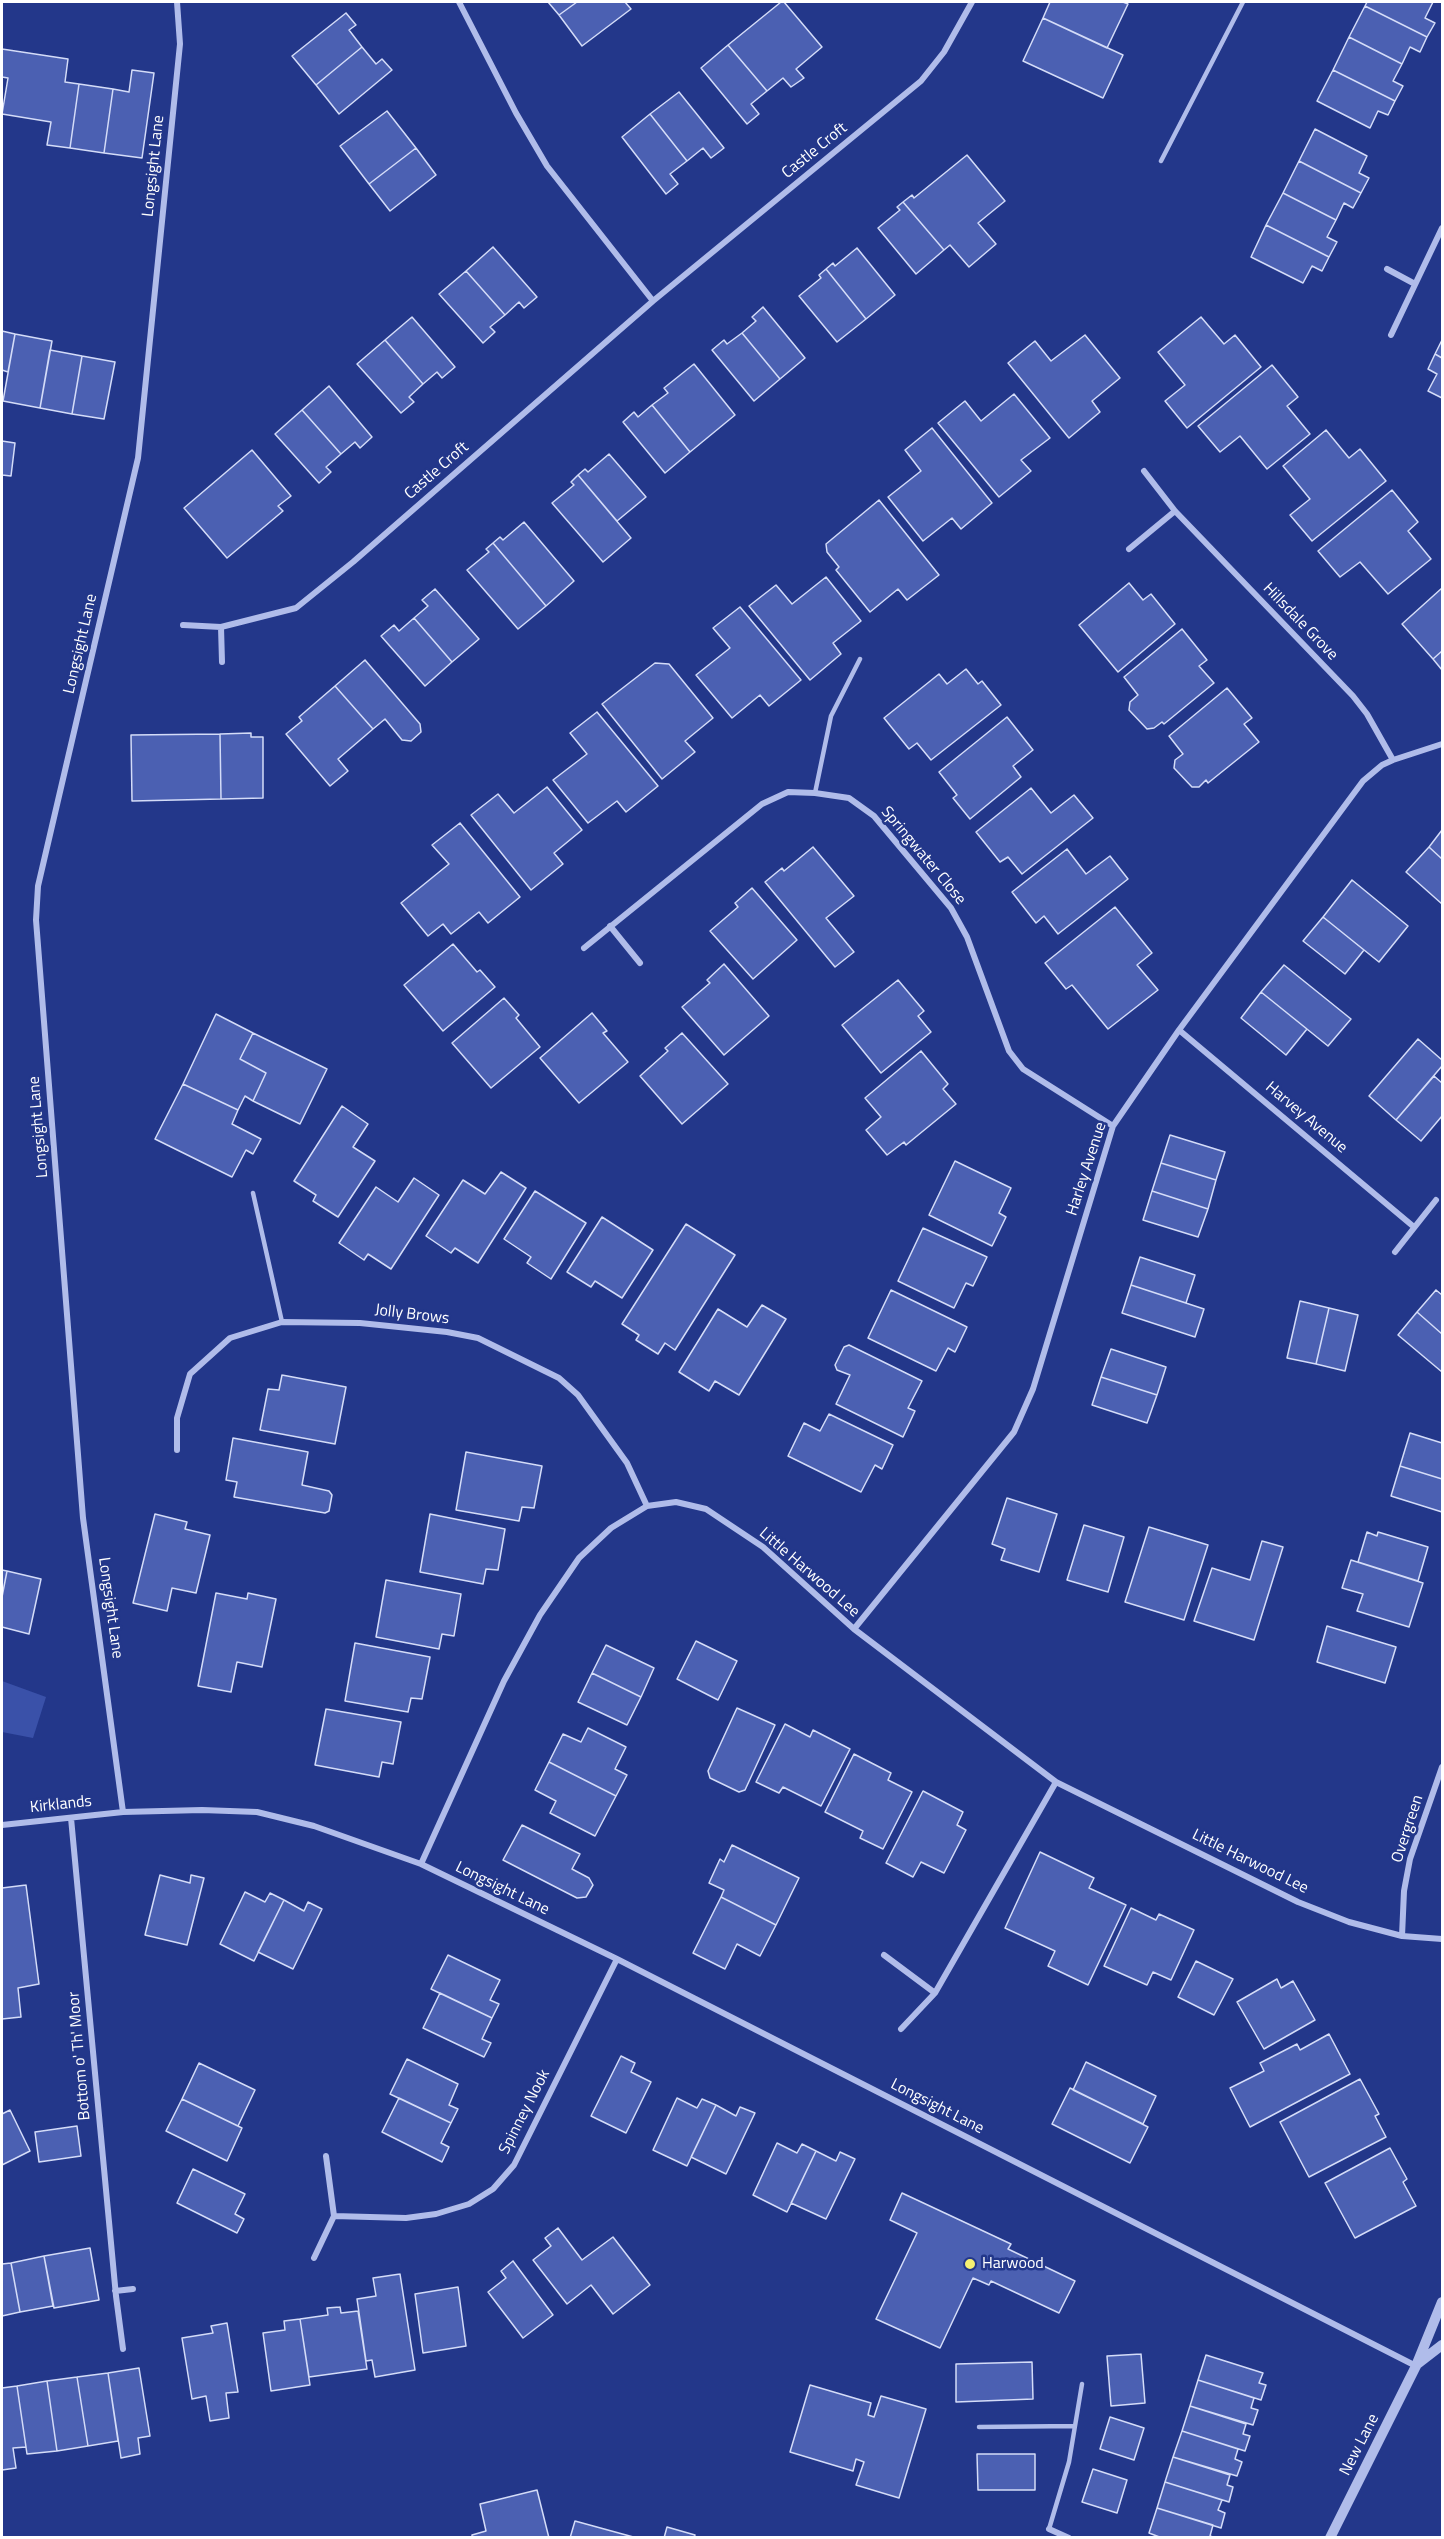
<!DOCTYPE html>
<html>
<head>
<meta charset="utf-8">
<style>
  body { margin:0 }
  #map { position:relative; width:1444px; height:2539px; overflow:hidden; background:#23378a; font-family:"Titillium Web",sans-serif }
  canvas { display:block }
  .frame { position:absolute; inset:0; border:3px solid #fff; pointer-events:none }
</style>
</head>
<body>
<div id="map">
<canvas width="1444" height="2539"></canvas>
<div class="frame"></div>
</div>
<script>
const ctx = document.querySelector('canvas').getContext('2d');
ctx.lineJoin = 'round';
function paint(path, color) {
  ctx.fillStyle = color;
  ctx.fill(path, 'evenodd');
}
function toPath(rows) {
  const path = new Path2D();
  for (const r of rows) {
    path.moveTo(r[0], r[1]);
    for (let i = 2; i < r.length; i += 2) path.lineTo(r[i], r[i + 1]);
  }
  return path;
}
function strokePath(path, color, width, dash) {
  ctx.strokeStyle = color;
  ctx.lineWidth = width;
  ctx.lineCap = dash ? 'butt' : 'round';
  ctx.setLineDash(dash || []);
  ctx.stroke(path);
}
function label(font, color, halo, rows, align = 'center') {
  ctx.font = font + ' "Titillium Web",sans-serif';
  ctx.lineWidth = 5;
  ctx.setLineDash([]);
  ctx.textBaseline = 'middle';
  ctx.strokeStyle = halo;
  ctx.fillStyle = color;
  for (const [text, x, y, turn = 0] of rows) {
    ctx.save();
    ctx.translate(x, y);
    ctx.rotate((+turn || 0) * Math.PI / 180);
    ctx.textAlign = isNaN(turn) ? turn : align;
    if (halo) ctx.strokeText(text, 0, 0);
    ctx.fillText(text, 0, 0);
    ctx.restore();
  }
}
const green = toPath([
  [2,1681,46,1697,33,1738,2,1732]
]);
const building = toPath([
  [548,2,577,2,559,15,548,2],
  [577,2,625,2,631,9,582,46,559,15,577,2],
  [781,2,784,2,822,47,796,69,804,78,791,87,783,78,767,91,728,45,781,2],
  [1050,2,1123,2,1128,4,1107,48,1043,18,1050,2],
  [1367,2,1433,2,1425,18,1435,23,1427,37,1365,6,1367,2],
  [1365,6,1427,37,1420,52,1410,47,1402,64,1349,37,1365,6],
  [346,13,356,25,349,30,362,47,316,85,292,56,346,13],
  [1043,18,1123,55,1103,98,1023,61,1043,18],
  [1349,37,1402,64,1393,81,1403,86,1395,101,1333,70,1349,37],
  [728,45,767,91,751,104,759,114,747,124,701,68,728,45],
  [362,47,376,64,382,59,392,70,339,114,316,85,362,47],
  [2,49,68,59,65,82,79,84,70,148,47,145,51,122,2,114,8,78,2,77,2,49],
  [132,70,154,73,142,158,104,153,113,89,129,92,132,70],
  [1333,70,1395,101,1388,115,1378,111,1370,128,1317,101,1333,70],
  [79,84,113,89,104,153,70,148,79,84],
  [679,92,724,148,711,158,703,148,687,161,650,114,679,92],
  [387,111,416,148,369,184,340,146,387,111],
  [650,114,687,161,670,174,678,184,666,194,622,137,650,114],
  [1315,129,1367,156,1359,173,1369,178,1361,193,1299,161,1315,129],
  [416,148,436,175,390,211,369,184,416,148],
  [967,155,1005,201,978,223,996,244,969,267,950,245,944,250,903,202,912,195,914,198,967,155],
  [1299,161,1361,193,1353,208,1344,203,1336,220,1283,193,1299,161],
  [1283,193,1336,220,1327,237,1337,242,1329,257,1266,225,1283,193],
  [903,202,944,250,916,274,878,228,900,210,897,207,903,202],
  [1266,225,1329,257,1322,271,1312,266,1303,283,1251,257,1266,225],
  [493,247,537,297,524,308,519,302,505,315,466,271,493,247],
  [857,248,895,295,866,319,826,269,833,263,835,266,857,248],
  [826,269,866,319,837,342,799,296,821,278,819,275,826,269],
  [466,271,505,315,490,327,495,332,483,343,439,294,466,271],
  [763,307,805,358,780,379,742,333,756,321,752,317,763,307],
  [412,317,455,367,442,378,437,372,423,384,385,340,412,317],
  [1201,317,1224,344,1235,335,1261,367,1187,428,1165,401,1185,385,1158,352,1201,317],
  [2,331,15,334,8,372,2,370,2,331],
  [742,333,780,379,754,401,712,350,724,340,727,344,742,333],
  [15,334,52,341,40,408,3,401,15,334],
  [1085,335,1120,378,1092,401,1100,412,1069,438,1008,363,1035,341,1051,361,1085,335],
  [385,340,423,384,409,397,414,402,401,413,357,364,385,340],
  [1442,340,1442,358,1435,354,1442,340],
  [50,350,82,356,72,414,40,408,50,350],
  [1435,354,1442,358,1442,398,1428,391,1437,374,1428,369,1435,354],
  [82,356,115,362,104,419,72,414,82,356],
  [694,364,735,415,690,452,652,405,668,393,664,388,694,364],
  [1272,365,1298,397,1287,406,1310,434,1267,469,1240,436,1220,452,1198,426,1272,365],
  [329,386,372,437,360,448,355,442,341,454,302,410,329,386],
  [1014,394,1050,438,1021,460,1031,471,999,497,938,423,965,401,981,421,1014,394],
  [652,405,690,452,665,473,623,422,634,412,638,417,652,405],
  [302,410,341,454,326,467,331,472,319,483,275,434,302,410],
  [932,428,992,503,961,529,952,518,923,541,888,497,921,471,905,450,932,428],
  [1326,430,1349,458,1360,449,1386,481,1312,541,1290,515,1310,499,1283,466,1326,430],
  [2,441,15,443,11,476,2,475,2,441],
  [252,450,291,496,278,506,283,511,227,558,184,508,252,450],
  [609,454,646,497,617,521,578,475,585,469,588,472,609,454],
  [578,475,631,538,603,562,552,503,574,485,571,482,578,475],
  [1392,490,1418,522,1408,531,1431,559,1388,594,1360,562,1340,577,1318,551,1392,490],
  [879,500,939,575,907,600,898,589,870,612,836,570,839,567,827,552,826,544,879,500],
  [524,522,574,581,546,606,493,543,500,537,503,540,524,522],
  [493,543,546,606,518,629,467,570,489,552,486,549,493,543],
  [826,577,861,621,833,643,841,654,810,680,749,606,776,585,792,604,826,577],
  [1129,583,1143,600,1151,594,1175,624,1118,672,1079,625,1129,583],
  [1442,588,1442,651,1433,659,1402,624,1442,588],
  [435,589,479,639,452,662,414,618,428,606,422,600,435,589],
  [740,607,801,680,769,706,760,695,732,718,696,675,730,648,713,628,740,607],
  [414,618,452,662,425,686,381,636,394,625,399,631,414,618],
  [1182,629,1207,660,1199,666,1214,683,1164,724,1162,722,1154,728,1147,729,1129,710,1130,702,1138,695,1124,677,1182,629],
  [1442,651,1442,670,1433,659,1442,651],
  [365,660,420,724,421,732,411,741,402,740,385,719,373,729,335,686,365,660],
  [655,663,669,664,713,718,685,741,695,752,662,779,602,704,655,663],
  [966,669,978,684,982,681,1001,705,931,760,917,743,909,749,884,718,939,674,947,684,966,669],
  [335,686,373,729,338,759,348,771,330,786,286,734,302,721,299,717,335,686],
  [1227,688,1252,718,1244,724,1259,742,1208,783,1206,780,1199,787,1192,787,1174,768,1175,760,1183,754,1169,736,1227,688],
  [597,712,658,786,626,812,617,801,588,823,553,780,587,754,570,733,597,712],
  [1007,717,1033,750,1013,766,1021,777,970,819,953,798,957,795,939,772,1007,717],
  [251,733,251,737,263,737,263,798,221,799,220,734,251,733],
  [220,734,221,799,132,801,131,735,220,734],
  [547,787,582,830,554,853,563,864,531,890,471,815,498,794,514,813,547,787],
  [1031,788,1051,813,1074,795,1093,818,1022,874,1008,857,1000,862,976,832,1031,788],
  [460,823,520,897,488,923,479,912,451,934,443,924,428,936,401,903,449,864,432,845,460,823],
  [1442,830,1442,859,1429,847,1442,830],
  [813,847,854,896,826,918,854,952,835,967,765,882,782,868,784,871,813,847],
  [1429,847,1442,859,1442,904,1406,872,1429,847],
  [1067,849,1086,874,1110,856,1128,879,1058,934,1044,916,1036,923,1012,892,1067,849],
  [1352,880,1408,926,1379,962,1323,917,1352,880],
  [752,888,797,940,753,979,710,931,738,907,735,903,752,888],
  [1115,907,1152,953,1137,965,1158,990,1108,1029,1072,985,1066,989,1045,963,1115,907],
  [1323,917,1364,950,1345,974,1303,941,1323,917],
  [453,944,477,972,480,970,495,987,443,1031,404,985,453,944],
  [724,964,769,1016,724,1055,682,1007,710,983,707,980,724,964],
  [1284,965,1351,1019,1328,1046,1261,992,1284,965],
  [898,980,924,1011,918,1016,931,1032,881,1073,842,1025,898,980],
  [1261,992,1307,1029,1286,1055,1241,1018,1261,992],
  [504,998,519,1015,516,1018,540,1047,491,1088,452,1043,504,998],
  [592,1013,607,1031,603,1033,628,1062,579,1103,540,1058,592,1013],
  [216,1014,253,1033,240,1059,266,1073,253,1101,245,1096,238,1110,183,1084,216,1014],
  [253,1033,327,1069,300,1124,253,1101,266,1073,240,1059,253,1033],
  [682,1033,728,1084,682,1124,640,1076,668,1051,665,1048,682,1033],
  [1418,1039,1442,1060,1442,1066,1396,1120,1369,1096,1418,1039],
  [921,1051,948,1084,943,1089,956,1104,906,1145,904,1142,887,1155,866,1130,881,1117,865,1098,921,1051],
  [1434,1076,1442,1083,1442,1116,1421,1141,1396,1120,1434,1076],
  [183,1084,238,1110,232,1124,261,1139,253,1154,246,1150,232,1177,155,1139,183,1084],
  [342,1106,368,1124,353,1147,375,1161,338,1217,313,1201,316,1195,294,1181,342,1106],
  [1170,1135,1225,1152,1216,1180,1161,1163,1170,1135],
  [955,1161,1011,1188,999,1213,1006,1217,992,1246,929,1215,955,1161],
  [1161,1163,1216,1180,1208,1209,1152,1191,1161,1163],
  [501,1172,526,1188,478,1263,455,1248,451,1253,426,1236,463,1180,485,1194,501,1172],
  [414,1178,439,1195,391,1269,368,1254,364,1260,339,1243,376,1187,398,1202,414,1178],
  [535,1191,586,1223,551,1279,527,1263,531,1257,504,1239,535,1191],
  [1152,1191,1208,1209,1198,1237,1143,1220,1152,1191],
  [602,1217,653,1250,622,1298,595,1281,591,1287,567,1272,602,1217],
  [686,1224,735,1255,675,1350,665,1343,658,1354,636,1340,639,1335,622,1324,686,1224],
  [923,1228,987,1257,973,1286,966,1283,954,1308,898,1281,923,1228],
  [1140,1257,1195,1275,1186,1303,1131,1285,1140,1257],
  [1131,1285,1204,1309,1195,1337,1122,1313,1131,1285],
  [891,1290,967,1327,955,1352,948,1348,936,1371,868,1338,891,1290],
  [1436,1290,1442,1295,1442,1334,1417,1312,1436,1290],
  [1300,1301,1329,1308,1316,1364,1287,1358,1300,1301],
  [762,1305,786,1319,739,1395,715,1381,709,1391,679,1372,718,1309,747,1327,762,1305],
  [1329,1308,1358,1315,1345,1371,1316,1364,1329,1308],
  [1417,1312,1442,1334,1442,1372,1398,1335,1417,1312],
  [849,1345,922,1381,908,1408,915,1411,903,1437,836,1404,850,1375,837,1370,835,1365,844,1347,849,1345],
  [1111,1349,1166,1367,1157,1395,1101,1377,1111,1349],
  [282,1375,346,1387,335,1444,260,1430,268,1389,279,1390,282,1375],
  [1101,1377,1157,1395,1147,1423,1092,1405,1101,1377],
  [829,1414,893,1445,882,1469,875,1465,861,1492,788,1456,804,1423,820,1431,829,1414],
  [1410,1433,1442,1443,1442,1479,1400,1466,1410,1433],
  [233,1438,308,1452,302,1485,329,1491,332,1495,329,1511,325,1513,234,1497,237,1482,226,1480,233,1438],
  [466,1452,542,1466,534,1508,522,1507,519,1521,456,1510,466,1452],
  [1400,1466,1442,1479,1442,1512,1391,1496,1400,1466],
  [1007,1498,1057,1514,1039,1572,1001,1560,1005,1549,992,1544,1007,1498],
  [155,1514,187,1522,185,1529,210,1535,196,1593,172,1588,167,1611,133,1603,155,1514],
  [430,1514,505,1529,498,1570,486,1569,483,1584,420,1572,430,1514],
  [1084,1525,1124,1537,1108,1592,1067,1580,1084,1525],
  [1149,1527,1208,1545,1184,1620,1125,1602,1149,1527],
  [1367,1532,1377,1536,1378,1532,1428,1547,1418,1581,1358,1562,1367,1532],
  [1262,1541,1283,1547,1254,1640,1194,1621,1212,1568,1250,1580,1262,1541],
  [1351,1560,1423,1583,1409,1627,1357,1611,1363,1594,1342,1588,1351,1560],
  [2,1570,7,1571,2,1597,2,1570],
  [7,1571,41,1579,29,1634,2,1627,2,1597,7,1571],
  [386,1580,461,1594,454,1636,442,1634,439,1649,376,1637,386,1580],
  [216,1593,247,1599,248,1593,276,1599,262,1667,237,1662,231,1692,198,1686,216,1593],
  [1327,1626,1396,1647,1385,1683,1317,1662,1327,1626],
  [696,1641,737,1661,718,1700,677,1679,696,1641],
  [355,1643,430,1657,422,1699,411,1698,408,1712,345,1701,355,1643],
  [606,1645,654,1668,641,1697,592,1673,606,1645],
  [592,1673,641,1697,627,1725,578,1702,592,1673],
  [737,1708,775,1725,745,1790,739,1792,710,1778,708,1771,737,1708],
  [326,1709,401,1722,393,1764,382,1762,379,1777,315,1765,326,1709],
  [785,1724,810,1737,813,1730,850,1749,821,1806,783,1787,779,1793,756,1782,785,1724],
  [588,1728,626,1747,615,1769,627,1775,616,1796,549,1762,563,1734,581,1742,588,1728],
  [854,1754,891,1773,888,1780,912,1792,883,1849,860,1838,863,1831,825,1812,854,1754],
  [549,1762,616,1796,595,1836,550,1813,556,1801,535,1790,549,1762],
  [923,1791,963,1812,957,1825,966,1830,944,1873,921,1862,913,1877,886,1863,923,1791],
  [522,1825,580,1854,572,1869,589,1878,593,1885,586,1897,577,1898,503,1860,522,1825],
  [732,1845,799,1878,776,1925,721,1897,724,1890,709,1883,720,1859,724,1862,732,1845],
  [1040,1852,1094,1878,1089,1888,1126,1905,1088,1985,1048,1966,1055,1951,1005,1928,1040,1852],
  [160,1875,190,1883,191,1875,204,1878,187,1945,145,1935,160,1875],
  [26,1885,39,1984,18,1988,21,2017,2,2019,2,1888,26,1885],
  [245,1892,265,1902,270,1893,284,1900,254,1961,220,1944,245,1892],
  [721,1897,776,1925,760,1956,737,1944,725,1969,693,1953,721,1897],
  [284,1900,304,1911,308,1902,322,1909,293,1969,258,1952,284,1900],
  [1131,1908,1156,1920,1159,1914,1194,1930,1171,1980,1153,1972,1147,1985,1104,1966,1131,1908],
  [448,1955,500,1980,490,2000,499,2004,492,2018,431,1989,448,1955],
  [1196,1961,1233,1979,1214,2015,1178,1997,1196,1961],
  [1277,1979,1281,1988,1293,1981,1315,2020,1264,2049,1237,2002,1277,1979],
  [440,1993,492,2018,482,2039,491,2043,484,2057,423,2028,440,1993],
  [1329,2034,1350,2074,1250,2127,1230,2088,1264,2071,1260,2063,1297,2044,1300,2050,1329,2034],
  [621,2056,635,2063,631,2072,651,2082,626,2133,591,2116,621,2056],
  [407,2059,458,2084,449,2105,458,2109,451,2123,390,2094,407,2059],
  [1086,2062,1156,2096,1143,2124,1073,2090,1086,2062],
  [199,2063,255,2090,238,2126,182,2099,199,2063],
  [1360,2079,1379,2114,1375,2116,1386,2137,1309,2177,1280,2122,1360,2079],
  [1070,2088,1148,2127,1130,2163,1052,2124,1070,2088],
  [399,2098,451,2123,441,2143,449,2147,442,2162,382,2132,399,2098],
  [677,2098,697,2108,702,2099,716,2105,687,2166,653,2150,677,2098],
  [182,2099,242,2128,227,2161,166,2131,182,2099],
  [716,2105,736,2116,740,2107,755,2113,726,2174,691,2157,716,2105],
  [10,2110,30,2151,2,2165,2,2114,10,2110],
  [77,2126,81,2156,39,2162,35,2132,77,2126],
  [777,2143,797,2153,802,2144,816,2151,787,2212,753,2195,777,2143],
  [1390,2148,1407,2179,1403,2182,1416,2206,1355,2238,1325,2183,1390,2148],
  [816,2151,836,2161,840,2152,855,2159,826,2219,791,2203,816,2151],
  [193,2169,245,2194,235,2214,244,2219,237,2233,177,2203,193,2169],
  [902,2193,1011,2244,1008,2249,1075,2281,1059,2313,991,2281,989,2285,973,2278,940,2348,876,2319,917,2233,890,2220,902,2193],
  [558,2228,582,2260,613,2237,650,2285,613,2314,591,2285,567,2304,533,2260,551,2246,545,2238,558,2228],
  [90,2248,99,2300,54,2308,44,2256,90,2248],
  [44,2256,53,2306,20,2312,11,2263,44,2256],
  [513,2261,553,2315,523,2338,488,2292,506,2278,501,2271,513,2261],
  [11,2263,20,2312,2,2316,2,2264,11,2263],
  [400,2274,415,2370,375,2377,372,2360,366,2361,357,2299,376,2296,373,2278,400,2274],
  [458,2287,466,2346,423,2353,415,2294,458,2287],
  [340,2307,341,2313,358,2311,367,2369,309,2377,300,2319,328,2315,327,2308,340,2307],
  [300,2319,310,2385,271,2391,263,2333,285,2330,284,2321,300,2319],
  [227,2323,238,2392,226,2393,229,2418,210,2421,206,2396,192,2399,182,2338,213,2333,211,2326,227,2323],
  [1141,2354,1145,2403,1111,2406,1107,2356,1141,2354],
  [1206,2355,1263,2373,1259,2383,1266,2385,1261,2400,1198,2380,1206,2355],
  [1032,2362,1033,2399,956,2402,956,2364,1032,2362],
  [139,2368,150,2436,138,2438,140,2454,121,2458,108,2373,139,2368],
  [108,2373,118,2441,88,2446,77,2377,108,2373],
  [77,2377,88,2446,57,2451,47,2381,77,2377],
  [1198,2380,1254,2398,1251,2408,1258,2410,1253,2425,1190,2406,1198,2380],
  [47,2381,57,2451,27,2454,17,2386,47,2381],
  [810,2385,871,2403,868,2415,874,2417,881,2396,926,2409,899,2498,856,2485,864,2462,856,2459,853,2471,790,2452,810,2385],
  [17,2386,26,2447,13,2448,16,2468,2,2470,2,2388,17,2386],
  [1190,2406,1246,2424,1243,2434,1250,2436,1245,2451,1182,2431,1190,2406],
  [1110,2417,1144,2428,1134,2460,1100,2449,1110,2417],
  [1182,2431,1238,2449,1235,2459,1242,2462,1237,2476,1173,2457,1182,2431],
  [977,2454,1035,2454,1035,2490,978,2490,977,2454],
  [1173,2457,1230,2475,1227,2485,1233,2487,1229,2502,1165,2482,1173,2457],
  [1093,2469,1127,2480,1117,2513,1082,2502,1093,2469],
  [1165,2482,1222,2500,1218,2510,1225,2513,1221,2528,1157,2508,1165,2482],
  [537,2490,549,2538,472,2538,472,2535,486,2531,480,2504,537,2490],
  [1157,2508,1213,2525,1210,2536,1216,2538,1162,2538,1149,2533,1157,2508],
  [575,2521,637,2538,570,2538,575,2521],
  [667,2527,695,2535,694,2538,664,2538,667,2527]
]);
const service = toPath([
  [1161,161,1243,2],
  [815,793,831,716,860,659],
  [253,1193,282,1322],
  [979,2427,1075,2426],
  [1049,2529,1069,2462,1082,2384]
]);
const minor = toPath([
  [459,2,516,113,547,166,653,301],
  [1387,269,1415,284],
  [1391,335,1442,228],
  [1144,471,1175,511,1353,696,1367,714,1393,760],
  [1129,549,1175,511],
  [183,625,221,627,296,608,353,562,653,301,921,81,944,52,972,2],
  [221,627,222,662],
  [610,926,640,963],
  [584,948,762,804,788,792,815,793,849,798,874,816,951,908,967,937,1009,1051,1023,1069,1113,1126],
  [1179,1030,1414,1227],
  [1395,1252,1436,1200],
  [177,1450,177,1418,190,1374,230,1338,282,1322,360,1323,447,1332,478,1338,559,1378,578,1395,627,1463,647,1506],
  [854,1629,1014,1432,1033,1389,1113,1126,1179,1030,1363,781,1382,765,1393,760,1442,744],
  [123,1812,83,1518,36,920,38,886,138,458,180,44,177,2],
  [71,1818,116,2296,123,2349],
  [2,1825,123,1812,202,1810,257,1812,314,1826,421,1864,617,1959,1416,2366],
  [421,1864,504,1681,540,1615,579,1558,611,1528,647,1506,676,1502,706,1509,763,1547,854,1629,1056,1782,1298,1902,1349,1922,1402,1936,1442,1939],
  [1402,1936,1404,1891,1410,1859,1442,1767],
  [884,1955,935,1993],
  [901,2029,935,1993,1056,1782],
  [334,2216,406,2218,436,2214,469,2204,493,2189,514,2165,617,1959],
  [314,2258,334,2216,326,2156],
  [115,2291,133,2289],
  [1049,2529,1069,2538]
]);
const tertiary = toPath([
  [1416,2365,1442,2345],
  [1330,2538,1416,2366,1442,2302]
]);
const markers = [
  [970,2264,6,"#f6f072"]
];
const streetNames = [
  ["Castle Croft",815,151,-39],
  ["Longsight Lane",154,166,-84],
  ["Castle Croft",437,471,-41],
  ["Hillsdale Grove",1300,622,46],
  ["Longsight Lane",81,644,-77],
  ["Springwater Close",923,856,50],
  ["Harvey Avenue",1306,1118,40],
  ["Longsight Lane",39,1127,-95],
  ["Harley Avenue",1087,1169,-72],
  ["Jolly Brows",412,1315,7],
  ["Little Harwood Lee",809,1573,41],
  ["Longsight Lane",110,1608,82],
  ["Kirklands",61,1805,-6],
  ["Overgreen",1408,1829,-72],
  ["Little Harwood Lee",1250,1862,26],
  ["Longsight Lane",502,1889,26],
  ["Bottom o' Th' Moor",80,2056,-95],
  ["Longsight Lane",937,2107,27],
  ["Spinney Nook",525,2112,-63],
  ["New Lane",1360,2445,-63]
];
const poiNames = [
  ["Harwood",982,2264]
];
paint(green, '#3a51a9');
paint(building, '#4b60b2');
strokePath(building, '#d4dcf8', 1.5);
strokePath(service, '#b0bcea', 4.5);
strokePath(minor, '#b0bcea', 6);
strokePath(tertiary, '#b0bcea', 10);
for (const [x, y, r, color] of markers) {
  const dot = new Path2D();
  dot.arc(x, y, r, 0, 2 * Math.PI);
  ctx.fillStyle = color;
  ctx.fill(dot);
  strokePath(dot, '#23378a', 2);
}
label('16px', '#fff', '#23378a', streetNames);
label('16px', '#fff', '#23378a', poiNames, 'left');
</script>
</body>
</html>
